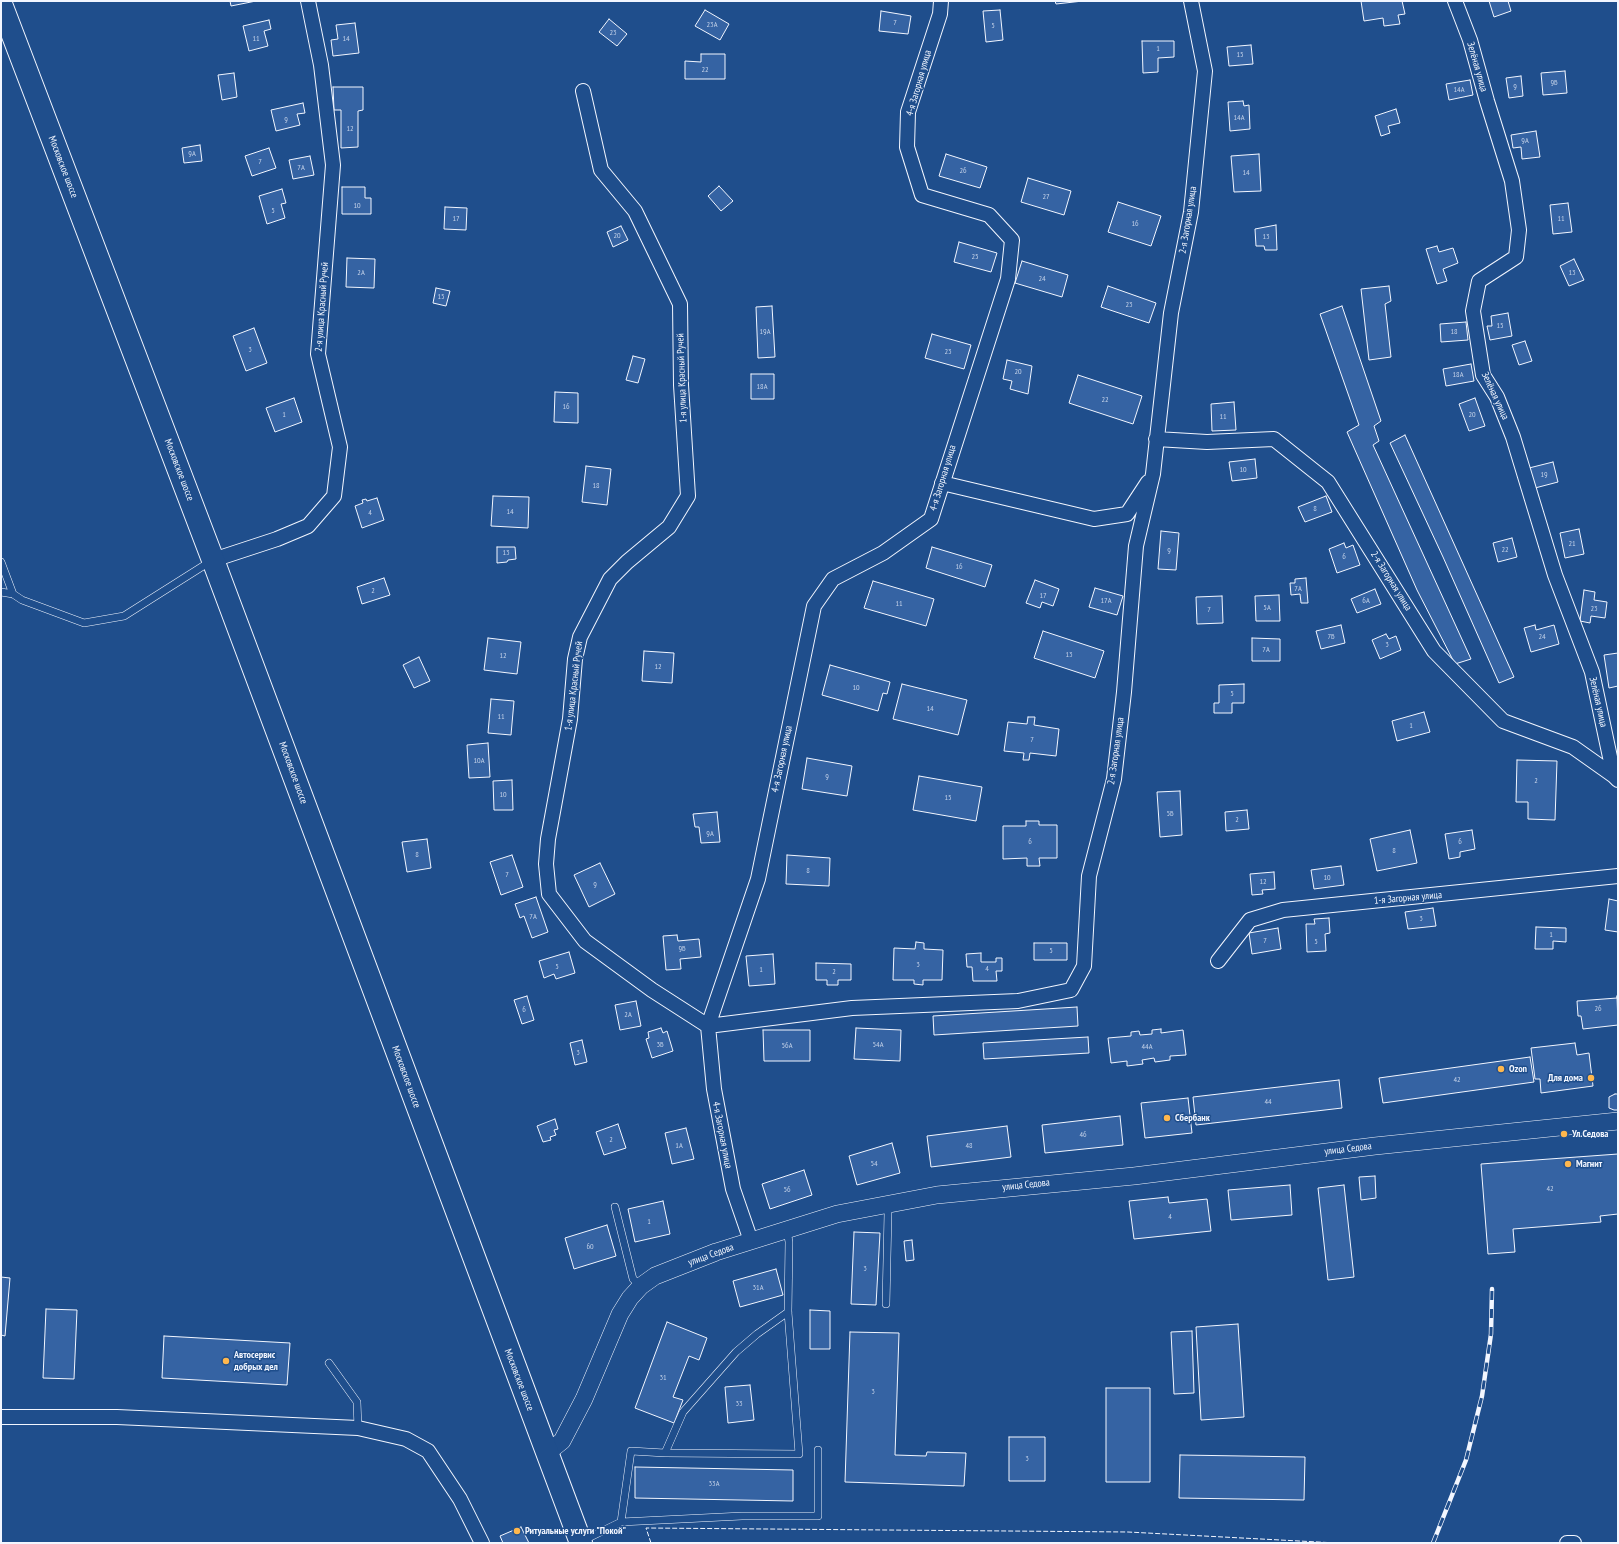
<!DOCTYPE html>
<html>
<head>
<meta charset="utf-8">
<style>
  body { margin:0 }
  #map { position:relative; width:1619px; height:1544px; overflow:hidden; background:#1f4e8c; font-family:"PT Sans Narrow",sans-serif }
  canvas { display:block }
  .frame { position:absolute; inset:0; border:2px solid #f2f6ff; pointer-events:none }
</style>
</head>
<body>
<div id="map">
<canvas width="1619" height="1544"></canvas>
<div class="frame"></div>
</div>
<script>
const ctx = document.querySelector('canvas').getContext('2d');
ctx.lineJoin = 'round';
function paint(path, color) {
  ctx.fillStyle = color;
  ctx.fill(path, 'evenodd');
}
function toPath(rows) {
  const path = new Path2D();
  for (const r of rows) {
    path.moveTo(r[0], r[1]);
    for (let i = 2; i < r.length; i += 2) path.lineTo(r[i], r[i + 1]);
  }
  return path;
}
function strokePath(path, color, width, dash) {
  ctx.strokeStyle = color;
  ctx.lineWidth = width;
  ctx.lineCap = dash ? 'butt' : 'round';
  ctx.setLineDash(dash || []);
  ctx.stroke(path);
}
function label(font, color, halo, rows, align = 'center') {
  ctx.font = font + ' "PT Sans Narrow",sans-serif';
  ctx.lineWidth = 3;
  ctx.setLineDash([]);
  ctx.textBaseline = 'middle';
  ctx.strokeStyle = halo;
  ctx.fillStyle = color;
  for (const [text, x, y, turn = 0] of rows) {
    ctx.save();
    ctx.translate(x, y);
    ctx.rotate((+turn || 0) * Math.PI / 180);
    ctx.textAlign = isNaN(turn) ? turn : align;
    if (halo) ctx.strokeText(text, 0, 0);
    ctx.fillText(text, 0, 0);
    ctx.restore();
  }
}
const building = toPath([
  [230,1,256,1,231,6,230,1],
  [1055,1,1083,1,1056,4,1055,1],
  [1361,1,1402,1,1405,14,1398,15,1400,24,1384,26,1383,18,1364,21,1361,1],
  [1489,1,1508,1,1511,11,1494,17,1489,1],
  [705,10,729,24,720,40,695,26,705,10],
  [1000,10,1003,40,986,42,983,11,1000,10],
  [881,11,911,16,908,34,879,31,881,11],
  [609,19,627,34,617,46,599,32,609,19],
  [269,20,271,29,264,31,268,46,249,51,243,26,269,20],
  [355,23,359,53,333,56,331,40,338,39,336,25,355,23],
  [1142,41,1174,41,1174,57,1158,58,1158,72,1143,73,1142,41],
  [1251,45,1253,64,1229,66,1227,47,1251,45],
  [701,54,725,54,725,79,685,79,685,61,701,62,701,54],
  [1565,71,1567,93,1543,95,1541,73,1565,71],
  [234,73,237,97,222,100,218,75,234,73],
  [1521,76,1523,96,1509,98,1506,78,1521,76],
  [1470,80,1473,95,1449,100,1446,84,1470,80],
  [333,87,363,87,363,110,358,111,358,147,341,148,341,110,334,110,333,87],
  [1243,101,1244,106,1249,105,1250,129,1230,131,1228,102,1243,101],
  [303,103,305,113,297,114,300,125,276,131,271,110,303,103],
  [1396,109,1400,123,1388,126,1390,133,1381,136,1375,116,1396,109],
  [1536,131,1540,157,1522,159,1521,147,1513,148,1511,135,1536,131],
  [200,145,202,161,184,163,182,148,200,145],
  [269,148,276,168,252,176,245,156,269,148],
  [946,154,987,167,980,188,939,176,946,154],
  [1259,154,1261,191,1234,192,1231,156,1259,154],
  [310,156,314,175,293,179,289,160,310,156],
  [1028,178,1071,191,1064,215,1021,202,1028,178],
  [719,186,733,201,721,211,708,196,719,186],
  [342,187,365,187,365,198,371,198,371,214,342,214,342,187],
  [282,189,286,203,281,204,285,218,267,224,259,196,282,189],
  [1118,202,1161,216,1151,246,1108,232,1118,202],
  [1568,203,1572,232,1553,234,1550,205,1568,203],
  [445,207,467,208,466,230,444,229,445,207],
  [1276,225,1277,250,1265,250,1264,246,1256,246,1255,229,1276,225],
  [621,226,628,240,613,247,607,232,621,226],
  [959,242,997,253,991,272,954,262,959,242],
  [1437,246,1439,252,1453,248,1458,263,1443,269,1447,281,1437,284,1426,249,1437,246],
  [347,258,375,259,374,288,346,287,347,258],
  [1574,259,1584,280,1569,286,1560,266,1574,259],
  [1022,261,1068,275,1062,297,1015,283,1022,261],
  [1108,286,1156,303,1149,323,1101,307,1108,286],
  [1389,286,1391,301,1385,304,1391,357,1369,360,1361,289,1389,286],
  [436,288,450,291,446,306,433,303,436,288],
  [772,306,775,357,758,358,756,307,772,306],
  [1342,306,1381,421,1374,426,1379,441,1373,445,1471,659,1455,664,1417,590,1347,432,1359,425,1320,314,1342,306],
  [1508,313,1512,336,1490,340,1487,326,1492,326,1491,316,1508,313],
  [1466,322,1468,340,1441,342,1440,324,1466,322],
  [254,328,267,363,246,371,233,336,254,328],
  [932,334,971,345,964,369,925,358,932,334],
  [1525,341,1532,361,1519,365,1512,345,1525,341],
  [633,356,645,359,638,383,626,380,633,356],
  [1007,360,1032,366,1028,394,1010,389,1012,381,1003,379,1007,360],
  [1471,364,1474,381,1446,386,1443,369,1471,364],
  [751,374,774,374,774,399,751,399,751,374],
  [1078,375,1142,396,1133,424,1069,403,1078,375],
  [555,392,578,393,578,423,554,422,555,392],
  [294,398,302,422,275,432,266,408,294,398],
  [1475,398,1485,426,1469,431,1459,404,1475,398],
  [1234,402,1236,430,1212,431,1211,404,1234,402],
  [1405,435,1514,677,1499,683,1443,557,1390,443,1405,435],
  [1255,459,1257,478,1232,481,1229,462,1255,459],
  [1553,462,1558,482,1535,488,1529,468,1553,462],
  [586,466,611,469,607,505,582,502,586,466],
  [493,496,529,497,528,528,491,526,493,496],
  [1326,496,1332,512,1305,522,1298,507,1326,496],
  [377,498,384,520,362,528,355,506,363,503,362,500,366,499,367,501,377,498],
  [1579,529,1584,554,1565,558,1560,533,1579,529],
  [1161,531,1179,533,1176,570,1158,569,1161,531],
  [1512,538,1517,557,1498,562,1493,543,1512,538],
  [1344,543,1346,548,1353,545,1360,565,1337,573,1329,549,1344,543],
  [497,547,515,547,516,559,508,560,507,562,497,563,497,547],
  [932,547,992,565,985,587,926,568,932,547],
  [384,578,390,595,362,604,357,587,384,578],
  [1306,578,1308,603,1301,603,1300,594,1291,595,1290,583,1295,583,1295,579,1306,578],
  [1035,580,1059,589,1053,606,1042,602,1040,608,1026,603,1035,580],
  [873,581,934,599,926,626,864,608,873,581],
  [1095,588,1123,596,1117,615,1089,607,1095,588],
  [1375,589,1381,604,1357,613,1351,599,1375,589],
  [1584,590,1595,592,1594,600,1607,602,1605,618,1591,616,1590,623,1580,621,1584,590],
  [1279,595,1280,621,1256,621,1255,596,1279,595],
  [1222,596,1223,623,1197,624,1196,597,1222,596],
  [1341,625,1345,643,1321,649,1316,631,1341,625],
  [1535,625,1536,630,1554,625,1559,644,1531,652,1524,628,1535,625],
  [1043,631,1104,651,1095,678,1034,658,1043,631],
  [1386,634,1389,639,1396,636,1401,650,1380,659,1372,640,1386,634],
  [488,638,521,642,517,674,484,670,488,638],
  [1252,638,1280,639,1280,661,1252,661,1252,638],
  [644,651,674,653,672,683,642,681,644,651],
  [1618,653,1618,686,1609,688,1604,655,1618,653],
  [419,657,430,681,414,688,403,665,419,657],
  [830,665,890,682,887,694,883,693,878,711,822,695,830,665],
  [902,684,967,700,958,735,893,719,902,684],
  [1244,684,1244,703,1232,703,1232,713,1214,713,1214,703,1219,703,1219,685,1244,684],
  [491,699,514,701,511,735,488,733,491,699],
  [1424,712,1430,732,1397,741,1392,721,1424,712],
  [1028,717,1035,717,1034,725,1059,729,1056,756,1030,753,1029,760,1023,760,1024,753,1004,751,1008,722,1027,724,1028,717],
  [488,743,490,777,469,778,467,745,488,743],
  [807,758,852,766,847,796,802,789,807,758],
  [1517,760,1557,761,1555,820,1528,819,1528,802,1516,802,1517,760],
  [919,776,982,787,976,821,913,810,919,776],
  [512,780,513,810,494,810,493,781,512,780],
  [1180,791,1182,835,1160,837,1157,792,1180,791],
  [1247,810,1249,829,1226,831,1225,812,1247,810],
  [717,812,720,842,701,843,699,827,695,827,693,814,717,812],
  [1026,821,1039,821,1039,825,1057,825,1057,858,1039,858,1040,866,1027,866,1027,858,1003,859,1003,826,1026,826,1026,821],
  [1410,830,1417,863,1377,871,1370,839,1410,830],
  [1472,830,1475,849,1460,852,1460,857,1449,859,1445,834,1472,830],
  [427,839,431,868,407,872,402,842,427,839],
  [512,855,523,887,501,895,490,862,512,855],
  [787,855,830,858,829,886,786,884,787,855],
  [600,863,615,894,589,907,574,875,600,863],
  [1341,866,1344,885,1314,889,1311,870,1341,866],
  [1274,872,1275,889,1262,890,1263,894,1252,895,1250,874,1274,872],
  [536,897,548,932,532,938,524,916,520,918,515,904,536,897],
  [1609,899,1618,901,1618,932,1605,930,1609,899],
  [1433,908,1436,926,1408,929,1405,912,1433,908],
  [1329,918,1330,933,1325,934,1326,951,1307,952,1306,924,1315,924,1314,919,1329,918],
  [1536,927,1566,928,1566,942,1553,941,1553,949,1535,949,1536,927],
  [1278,928,1281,949,1252,954,1249,933,1278,928],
  [677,935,678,941,699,939,701,957,680,959,681,969,666,970,663,936,677,935],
  [916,942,924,943,924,949,943,950,942,980,923,980,923,985,914,984,914,980,893,980,894,948,915,949,916,942],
  [1034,943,1067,943,1067,960,1034,960,1034,943],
  [569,952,575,973,556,979,554,974,544,978,539,961,569,952],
  [981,953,981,962,996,962,996,958,1002,958,1002,971,996,971,997,981,973,981,972,967,967,967,966,954,981,953],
  [773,954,775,984,749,986,746,956,773,954],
  [816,963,851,964,851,980,838,980,838,985,827,985,827,980,816,980,816,963],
  [527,996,534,1020,522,1024,514,1000,527,996],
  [1617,996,1618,1025,1583,1029,1581,1016,1578,1016,1577,1001,1617,998,1617,996],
  [636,1001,641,1026,620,1030,615,1005,636,1001],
  [1077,1007,1078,1026,934,1035,933,1016,1077,1007],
  [661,1028,663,1033,667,1031,673,1051,652,1058,646,1039,649,1038,648,1032,661,1028],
  [856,1028,901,1030,900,1061,854,1059,856,1028],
  [1161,1029,1161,1033,1183,1030,1186,1055,1170,1056,1170,1060,1155,1062,1154,1058,1142,1060,1143,1064,1127,1066,1127,1061,1111,1063,1108,1038,1131,1036,1131,1032,1139,1031,1140,1035,1152,1034,1152,1030,1161,1029],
  [763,1030,810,1030,810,1061,764,1061,763,1030],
  [1088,1037,1089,1053,984,1059,983,1043,1088,1037],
  [582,1040,587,1062,575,1065,570,1043,582,1040],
  [1575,1043,1577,1055,1589,1053,1593,1086,1541,1093,1540,1079,1535,1079,1531,1048,1575,1043],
  [1530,1057,1534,1082,1383,1103,1379,1078,1530,1057],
  [1339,1080,1342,1108,1196,1125,1193,1097,1339,1080],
  [1615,1094,1618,1094,1618,1110,1614,1110,1609,1108,1609,1097,1615,1094],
  [1188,1098,1192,1133,1145,1138,1141,1103,1188,1098],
  [1120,1116,1123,1145,1045,1153,1042,1125,1120,1116],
  [555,1119,558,1129,554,1130,556,1135,550,1137,551,1140,543,1142,537,1126,555,1119],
  [618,1124,626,1148,604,1155,596,1132,618,1124],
  [1007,1126,1011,1157,931,1167,927,1136,1007,1126],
  [686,1128,694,1159,672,1164,665,1133,686,1128],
  [892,1143,900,1173,857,1185,849,1156,892,1143],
  [1618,1154,1618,1214,1600,1216,1601,1222,1513,1229,1515,1252,1488,1254,1481,1164,1618,1154],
  [804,1170,812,1195,770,1209,762,1184,804,1170],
  [1375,1176,1376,1198,1361,1200,1359,1177,1375,1176],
  [1290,1185,1292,1215,1231,1220,1228,1190,1290,1185],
  [1344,1185,1354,1277,1328,1280,1318,1188,1344,1185],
  [1168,1197,1169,1203,1207,1199,1211,1231,1134,1239,1129,1201,1168,1197],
  [663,1201,670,1234,635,1242,628,1209,663,1201],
  [607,1225,616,1256,574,1269,565,1238,607,1225],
  [854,1232,880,1233,876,1305,851,1304,854,1232],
  [912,1240,914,1260,906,1261,904,1241,912,1240],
  [776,1269,783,1295,740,1307,733,1281,776,1269],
  [1,1277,10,1278,5,1336,1,1335,1,1277],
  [46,1309,77,1310,74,1379,43,1378,46,1309],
  [810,1310,830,1311,830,1349,810,1349,810,1310],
  [667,1322,707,1338,699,1360,689,1356,673,1397,683,1400,674,1423,635,1408,667,1322],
  [1238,1324,1244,1417,1201,1420,1196,1327,1238,1324],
  [1192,1331,1194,1393,1174,1394,1171,1332,1192,1331],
  [850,1332,899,1333,895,1455,926,1456,927,1452,966,1453,964,1486,845,1482,850,1332],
  [164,1336,290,1343,287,1385,162,1378,164,1336],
  [750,1385,754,1420,728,1423,725,1387,750,1385],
  [1106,1388,1150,1388,1150,1482,1106,1482,1106,1388],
  [1009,1437,1045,1437,1045,1481,1009,1481,1009,1437],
  [1180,1455,1305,1457,1304,1500,1179,1498,1180,1455],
  [635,1467,793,1470,793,1501,635,1498,635,1467],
  [521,1527,529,1543,503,1543,500,1536,521,1527]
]);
const service = toPath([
  [1,562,13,594],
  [1,592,13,594,22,600,84,623,124,616,211,561],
  [615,1207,633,1279,641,1286],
  [886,1304,888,1213,886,1205],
  [329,1363,357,1402,358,1428],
  [665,1453,799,1454,788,1312,789,1242,787,1230],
  [621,1522,631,1451,665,1453,683,1412,736,1352,757,1334,788,1312],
  [582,1541,621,1522,742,1516,818,1516,818,1450]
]);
const minor = toPath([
  [1455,1,1470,40,1487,101,1512,181,1519,230,1516,257,1479,281,1473,311,1483,375,1497,397,1513,437,1555,575,1592,672,1614,776,1618,780],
  [583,91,601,170,635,211,680,304,681,385,688,496,669,527,627,562,610,579,580,637,575,659,570,719,548,839,546,864,549,894,585,941,652,990,708,1026,852,1008,1018,1001,1071,990,1084,966,1089,876,1114,779,1124,692,1136,546,1153,474,1171,313,1191,212,1205,71,1191,1],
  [1156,439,1207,442,1274,439,1328,482,1434,651,1503,721,1573,747,1614,776],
  [942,483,1094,519,1127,514,1148,482],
  [213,560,277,539,308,526,334,496,340,447,318,354,333,165,321,65,308,1],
  [1218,961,1250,920,1283,910,1618,876],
  [751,1241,733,1189,714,1089,708,1026,758,879,814,606,833,579,883,553,931,519,1008,279,1012,240,989,215,922,195,907,147,908,112,940,14,941,1],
  [1,1417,117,1417,358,1428,406,1439,428,1451,460,1499,482,1543],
  [1567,1543,1574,1543]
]);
const tertiary = toPath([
  [547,1453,562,1441,584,1399,620,1314,630,1298,641,1286,655,1276,716,1252,837,1214,937,1195,1134,1176,1375,1146,1618,1121]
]);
const primary = toPath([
  [1,4,213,560,581,1543]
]);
const rail = toPath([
  [1433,1543,1466,1460,1482,1396,1491,1334,1492,1289]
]);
const fence = toPath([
  [651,1543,646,1528,1128,1532,1337,1543]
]);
const markers = [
  [1501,1069,4,"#ffb74d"],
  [1591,1078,4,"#ffb74d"],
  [1167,1118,4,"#ffb74d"],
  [1564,1134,4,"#ffb74d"],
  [1568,1164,4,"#ffb74d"],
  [226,1361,4,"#ffb74d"],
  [517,1531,4,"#ffb74d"]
];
const numberNames = [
  ["7",895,23],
  ["23А",712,25],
  ["5",993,26],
  ["23",613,33],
  ["11",256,39],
  ["14",346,39],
  ["1",1158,49],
  ["15",1240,55],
  ["22",705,70],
  ["9Б",1554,83],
  ["9",1515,87],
  ["14А",1459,90],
  ["14А",1239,118],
  ["9",286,120],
  ["12",350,129],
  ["9А",1525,141],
  ["9А",192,154],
  ["7",260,162],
  ["7А",301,168],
  ["26",963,171],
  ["14",1246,173],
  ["27",1046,197],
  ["10",357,206],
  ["5",273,211],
  ["17",456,219],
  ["11",1561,219],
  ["16",1135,224],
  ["20",617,236],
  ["13",1266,237],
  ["25",975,257],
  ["2А",361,273],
  ["13",1572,273],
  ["24",1042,279],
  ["15",441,297],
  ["23",1129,305],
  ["15",1500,326],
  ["19А",765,332],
  ["18",1454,332],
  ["3",250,350],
  ["23",948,352],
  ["20",1018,372],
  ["18А",1458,375],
  ["18А",762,387],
  ["22",1105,400],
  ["16",566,407],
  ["1",284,415],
  ["20",1472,415],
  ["11",1223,417],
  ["10",1243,470],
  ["19",1544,475],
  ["18",596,486],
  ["8",1315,509],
  ["14",510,512],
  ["4",370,513],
  ["21",1572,544],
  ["22",1505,550],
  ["9",1169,551],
  ["13",506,553],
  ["6",1344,557],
  ["16",959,567],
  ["7А",1298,589],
  ["2",373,591],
  ["17",1043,596],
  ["17А",1106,601],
  ["6А",1366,601],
  ["11",899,604],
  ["5А",1267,608],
  ["23",1594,609],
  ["7",1209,610],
  ["7Б",1331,637],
  ["24",1542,637],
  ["3",1387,645],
  ["7А",1266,650],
  ["13",1069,655],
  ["12",503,656],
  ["12",658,667],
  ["10",856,688],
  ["5",1232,694],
  ["14",930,709],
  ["11",501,717],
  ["1",1411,726],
  ["7",1032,740],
  ["10А",479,761],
  ["9",827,777],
  ["2",1536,781],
  ["10",503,795],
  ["15",948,798],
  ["5Б",1170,814],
  ["2",1237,820],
  ["9А",710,834],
  ["6",1030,842],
  ["6",1460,842],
  ["8",1394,851],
  ["8",417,855],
  ["8",808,871],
  ["7",507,875],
  ["10",1327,878],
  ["12",1263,882],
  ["9",595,885],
  ["7А",533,917],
  ["3",1421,919],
  ["1",1551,935],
  ["7",1265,941],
  ["5",1316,942],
  ["9Б",682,949],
  ["5",1051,951],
  ["3",918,965],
  ["5",557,967],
  ["4",987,969],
  ["1",761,970],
  ["2",834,972],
  ["26",1598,1009],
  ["6",524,1010],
  ["2А",628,1015],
  ["3Б",660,1045],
  ["54А",878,1045],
  ["56А",787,1046],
  ["44А",1147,1047],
  ["3",578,1053],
  ["42",1457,1080],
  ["44",1268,1102],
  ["46",1083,1135],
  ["2",611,1140],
  ["1А",679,1146],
  ["48",969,1146],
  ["54",874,1164],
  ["42",1550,1189],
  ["56",787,1190],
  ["4",1170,1217],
  ["1",649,1222],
  ["60",590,1247],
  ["3",865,1269],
  ["31А",758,1288],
  ["31",663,1378],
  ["3",873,1392],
  ["33",739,1404],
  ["3",1027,1459],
  ["33А",714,1484]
];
const streetNames = [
  ["Зелёная улица",1477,67,74],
  ["4-я Загорная улица",919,83,-74],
  ["Московское шоссе",63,167,69],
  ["2-я Загорная улица",1188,220,-81],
  ["2-я улица Красный Ручей",322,307,-86],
  ["1-я улица Красный Ручей",682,378,-92],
  ["Зелёная улица",1495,396,65],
  ["Московское шоссе",179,470,69],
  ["4-я Загорная улица",943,478,-73],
  ["2-я Загорная улица",1391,581,58],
  ["1-я улица Красный Ручей",574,686,-83],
  ["Зелёная улица",1598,702,77],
  ["2-я Загорная улица",1116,751,-82],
  ["4-я Загорная улица",782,759,-78],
  ["Московское шоссе",293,773,70],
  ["1-я Загорная улица",1408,898,-5],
  ["Московское шоссе",406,1077,70],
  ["4-я Загорная улица",722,1135,79],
  ["улица Седова",1348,1149,-7],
  ["улица Седова",1026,1185,-6],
  ["улица Седова",711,1255,-20],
  ["Московское шоссе",519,1380,69]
];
const poiNames = [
  ["Ozon",1509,1069],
  ["Для дома",1583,1078,"right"],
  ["Сбербанк",1175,1118],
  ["Ул.Седова",1572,1134],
  ["Магнит",1576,1164],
  ["Автосервис",234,1355],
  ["добрых дел",234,1367],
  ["Ритуальные услуги \"Покой\"",525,1531]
];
paint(building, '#3563a3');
strokePath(building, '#f2f6ff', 1);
strokePath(service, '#f2f6ff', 8);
strokePath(minor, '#f2f6ff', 16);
strokePath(tertiary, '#f2f6ff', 18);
strokePath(primary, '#f2f6ff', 24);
strokePath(service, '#1f4e8c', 7);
strokePath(minor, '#1f4e8c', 14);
strokePath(tertiary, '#1f4e8c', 17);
strokePath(primary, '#1f4e8c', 22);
strokePath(rail, '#f2f6ff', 4.5);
strokePath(rail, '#1f4e8c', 3, [9]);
strokePath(fence, '#f2f6ff', 1, [5, 2]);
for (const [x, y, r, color] of markers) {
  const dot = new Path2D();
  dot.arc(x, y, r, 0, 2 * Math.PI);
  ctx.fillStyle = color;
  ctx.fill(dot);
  strokePath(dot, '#1f4e8c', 1.5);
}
label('8px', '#c3d1e8', null, numberNames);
label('10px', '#f2f6ff', '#1f4e8c', streetNames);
label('bold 10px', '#f2f6ff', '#1f4e8c', poiNames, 'left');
</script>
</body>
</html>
